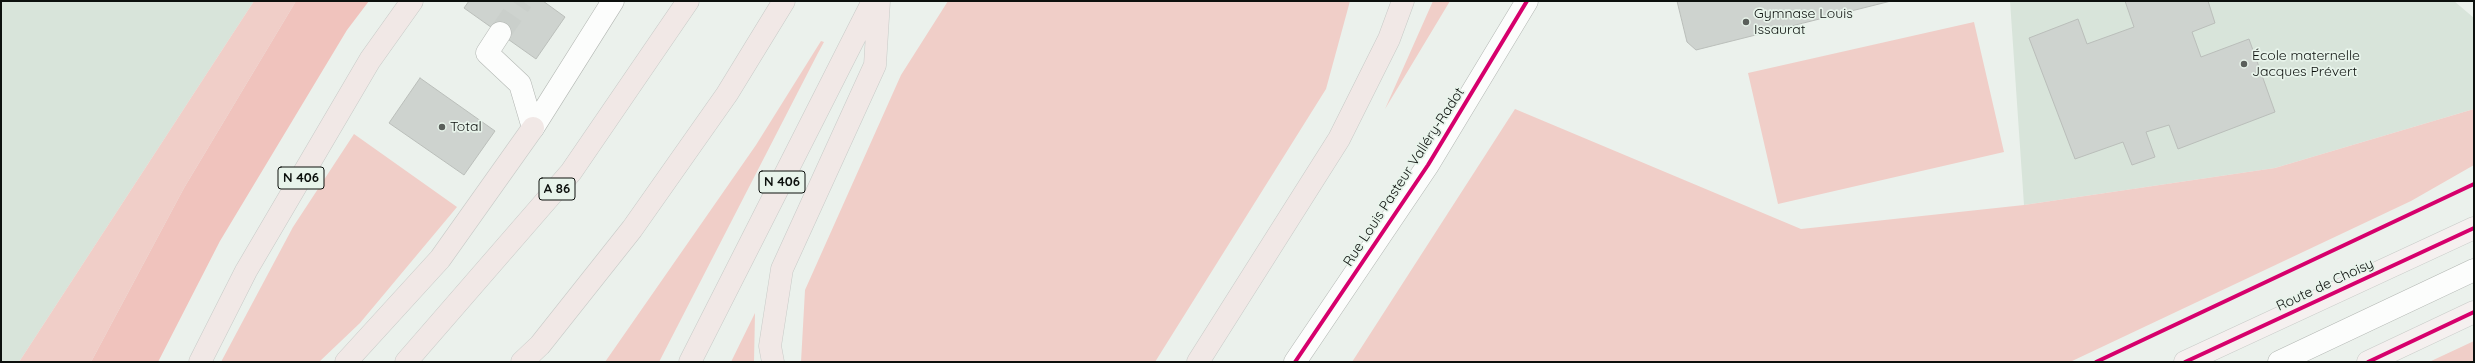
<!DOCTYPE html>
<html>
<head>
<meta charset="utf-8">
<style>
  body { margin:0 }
  #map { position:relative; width:2475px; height:363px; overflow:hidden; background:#ebf1ec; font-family:Quicksand,sans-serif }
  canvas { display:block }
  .frame { position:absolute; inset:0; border:2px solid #0c100d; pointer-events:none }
</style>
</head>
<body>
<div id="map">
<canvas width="2475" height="363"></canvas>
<div class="frame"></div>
</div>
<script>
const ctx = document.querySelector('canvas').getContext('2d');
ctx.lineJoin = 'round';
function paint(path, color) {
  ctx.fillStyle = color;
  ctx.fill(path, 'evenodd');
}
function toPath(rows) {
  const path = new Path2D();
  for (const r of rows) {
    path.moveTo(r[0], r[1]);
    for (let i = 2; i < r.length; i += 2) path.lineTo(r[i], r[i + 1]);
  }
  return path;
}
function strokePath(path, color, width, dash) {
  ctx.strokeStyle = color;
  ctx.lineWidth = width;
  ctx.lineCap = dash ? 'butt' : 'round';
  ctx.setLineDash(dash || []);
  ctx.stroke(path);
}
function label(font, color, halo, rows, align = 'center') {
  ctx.font = font + ' Quicksand,sans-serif';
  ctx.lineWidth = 3.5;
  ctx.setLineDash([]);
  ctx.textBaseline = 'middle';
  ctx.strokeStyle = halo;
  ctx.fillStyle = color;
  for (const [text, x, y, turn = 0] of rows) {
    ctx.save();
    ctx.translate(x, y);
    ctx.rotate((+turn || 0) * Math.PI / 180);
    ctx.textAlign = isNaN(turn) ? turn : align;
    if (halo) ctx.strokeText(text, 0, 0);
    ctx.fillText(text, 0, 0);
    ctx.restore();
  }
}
const built = toPath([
  [1,1,254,1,19,362,1,362],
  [2010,1,2454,1,2474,18,2474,109,2275,168,2024,205]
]);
const green = toPath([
  [254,1,296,1,184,188,91,362,19,362],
  [948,1,1350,1,1326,89,1155,362,801,362,805,290,901,75],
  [1433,1,1450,1,1385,109],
  [1974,22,2004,152,1778,204,1748,73],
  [821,41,824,42,818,53,659,362,605,362,756,145],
  [1515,109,1801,229,2024,205,2275,168,2474,109,2474,165,2411,201,2070,362,1352,362],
  [354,134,457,207,360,323,319,362,221,362,293,227],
  [755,313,754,362,731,362],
  [2474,341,2474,362,2429,362]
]);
const forest = toPath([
  [296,1,369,1,347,30,220,241,158,362,91,362,184,188]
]);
const building = toPath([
  [469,1,543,1,565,17,536,59,464,8,469,1],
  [1677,1,1891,1,1696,50,1687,42,1677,1],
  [2125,1,2208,1,2215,23,2192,32,2201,57,2249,39,2275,112,2178,149,2169,125,2146,132,2155,157,2132,165,2123,142,2075,159,2029,38,2078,19,2087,44,2134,27,2125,1],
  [420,78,495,131,464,175,389,123,420,78]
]);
const minorTunnel = toPath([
  [500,33,522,1]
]);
const minor = toPath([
  [500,33,487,53,520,84,533,128],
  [533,128,613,1],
  [1295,362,1428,165,1527,1],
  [2279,362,2474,270]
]);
const major = toPath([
  [2185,362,2474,228],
  [2368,362,2474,312]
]);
const highway = toPath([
  [200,362,246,271,370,60,412,1],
  [346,362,440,259,533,128],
  [406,362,571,172,688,1],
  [522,362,540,345,632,229,727,94,784,1],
  [690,362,873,1],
  [773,362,770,346,782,269,875,65,879,1],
  [1198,362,1339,139,1389,39,1403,1]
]);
const cycleway = toPath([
  [1295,362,1428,165,1527,1],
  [2096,362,2474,184],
  [2185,362,2474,228],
  [2368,362,2474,312]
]);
const markers = [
  [1746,22,4,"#5a5f5b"],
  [2244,64,4,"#5a5f5b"],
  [442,127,4,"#5a5f5b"]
];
const shields = [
  [301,178,46],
  [782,182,46],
  [557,189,36]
];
const shieldNames = [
  ["N 406",301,178],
  ["N 406",782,182],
  ["A 86",557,189]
];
const poiNames = [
  ["Gymnase Louis",1754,14],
  ["Issaurat",1754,30],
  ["École maternelle",2252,56],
  ["Jacques Prévert",2252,72],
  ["Total",450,127]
];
const streetNames = [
  ["Rue Louis Pasteur Valléry-Radot",1404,177,-57],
  ["Route de Choisy",2325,285,-25]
];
paint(built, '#d8e4da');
paint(green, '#f0cec8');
paint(forest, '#f0c3bd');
paint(building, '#ced3cf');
strokePath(building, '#babeba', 1);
strokePath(minorTunnel, '#cacfcb', 22, [22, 11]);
strokePath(minor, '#b2b6b2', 23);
strokePath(major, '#c7cac7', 23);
strokePath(highway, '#c7cac7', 23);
strokePath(minor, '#fcfdfc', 22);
strokePath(major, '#f5f0ef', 22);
strokePath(highway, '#f1e8e6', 22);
strokePath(cycleway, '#d6006c', 4);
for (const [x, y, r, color] of markers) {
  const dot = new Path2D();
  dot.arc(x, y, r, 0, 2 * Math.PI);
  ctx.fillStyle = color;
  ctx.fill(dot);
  strokePath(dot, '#e8f4eb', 1.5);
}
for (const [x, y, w] of shields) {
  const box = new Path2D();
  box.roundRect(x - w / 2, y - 11, w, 22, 3);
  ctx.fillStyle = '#e8f4eb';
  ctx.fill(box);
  strokePath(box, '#0c100d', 1);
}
label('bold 13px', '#0c100d', null, shieldNames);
label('14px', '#0c100d', '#e8f4eb', poiNames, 'left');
label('14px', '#0c100d', '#e8f4eb', streetNames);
</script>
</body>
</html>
